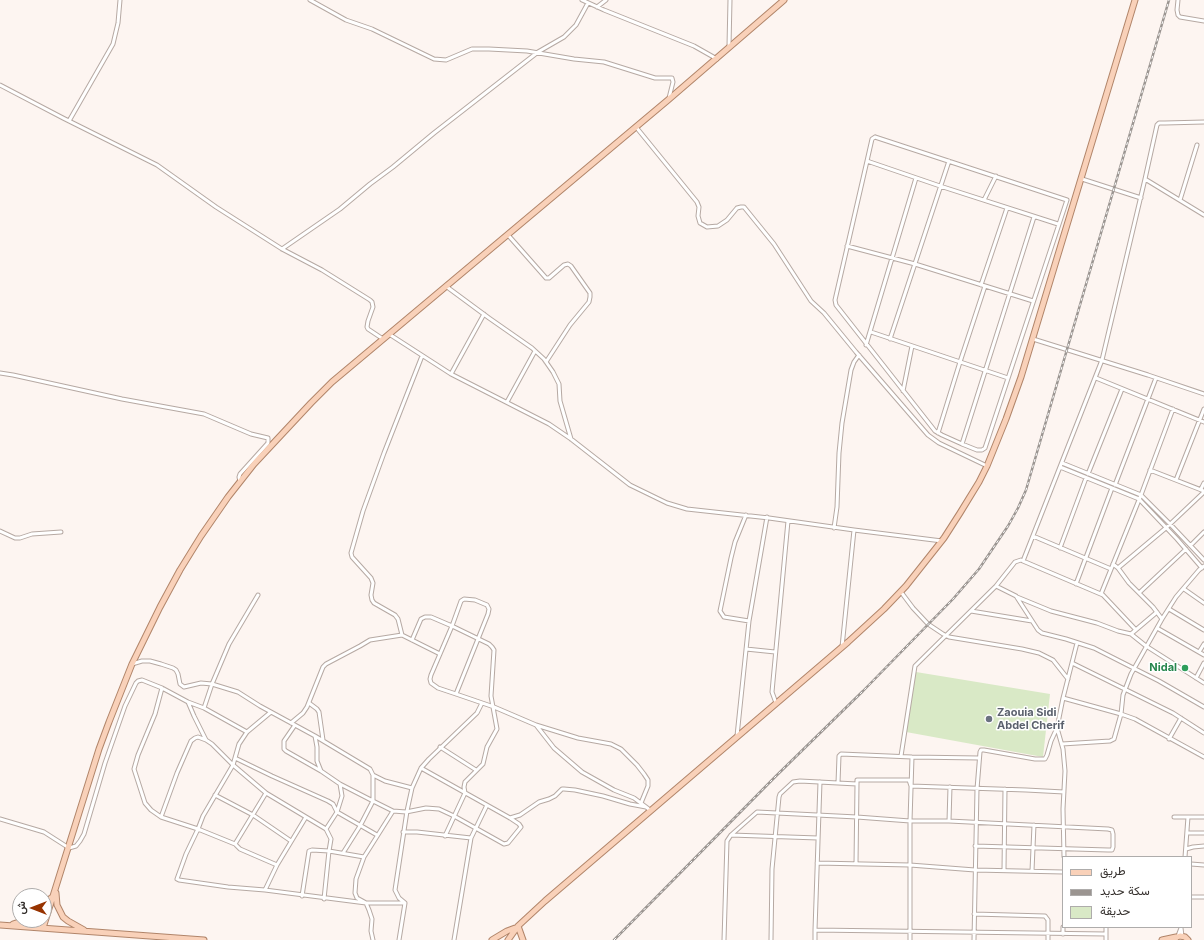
<!DOCTYPE html>
<html>
<head>
<meta charset="utf-8">
<style>
  body { margin:0 }
  #map { position:relative; width:1204px; height:940px; overflow:hidden; background:#fdf5f1; font-family:Inter,Vazirmatn,sans-serif }
  canvas { display:block }
  .legend { position:absolute; left:1062px; top:856px; width:130px; height:72px; box-sizing:border-box; background:#fff; border:1px solid #aeacab; margin:0; padding:5px 7px; list-style:none; font-size:12px; color:#342f2c }
  .legend li { display:flex; align-items:center; gap:8px; height:20px }
  .legend b { width:20px; border:1px solid #aeacab }
  .north { position:absolute; left:12px; top:888px; width:40px; height:40px; box-sizing:border-box; background:#fff; border:1px solid #aeacab; border-radius:50%; rotate:270deg; font-size:11px; font-weight:700; line-height:16px; text-align:center; color:#342f2c }
  .north::after { content:''; display:block; margin:auto; width:14px; height:18px; background:#973300; clip-path:polygon(50% 0,100% 100%,50% 72%,0 100%) }
</style>
</head>
<body>
<div id="map">
<canvas width="1204" height="940"></canvas>
<ul class="legend">
<li><b style="height:5px;background:#f9d1b9"></b>طريق</li>
<li><b style="height:5px;background:#9b9591"></b>سكة حديد</li>
<li><b style="height:11px;background:#d9e9c6"></b>حديقة</li>
</ul>
<div class="north">ش</div>
</div>
<script>
const ctx = document.querySelector('canvas').getContext('2d');
ctx.lineJoin = 'round';
function paint(path, color) {
  ctx.fillStyle = color;
  ctx.fill(path, 'evenodd');
}
function toPath(rows) {
  const path = new Path2D();
  for (const r of rows) {
    path.moveTo(r[0], r[1]);
    for (let i = 2; i < r.length; i += 2) path.lineTo(r[i], r[i + 1]);
  }
  return path;
}
function strokePath(path, color, width, dash) {
  ctx.strokeStyle = color;
  ctx.lineWidth = width;
  ctx.lineCap = dash ? 'butt' : 'round';
  ctx.setLineDash(dash || []);
  ctx.stroke(path);
}
function label(font, color, halo, rows, align = 'center') {
  ctx.font = font + ' Inter,sans-serif';
  ctx.lineWidth = 3;
  ctx.setLineDash([]);
  ctx.textBaseline = 'middle';
  ctx.strokeStyle = halo;
  ctx.fillStyle = color;
  for (const [text, x, y, turn = 0] of rows) {
    ctx.save();
    ctx.translate(x, y);
    ctx.rotate((+turn || 0) * Math.PI / 180);
    ctx.textAlign = isNaN(turn) ? turn : align;
    if (halo) ctx.strokeText(text, 0, 0);
    ctx.fillText(text, 0, 0);
    ctx.restore();
  }
}
const green = toPath([
  [916,672,1050,694,1043,757,906,732]
]);
const minor = toPath([
  [310,0,346,20,372,29,434,59,446,60,472,49,489,49,527,51,574,59,604,62,655,78,672,78,673,82,669,98],
  [582,0,604,10,694,46,717,59],
  [1178,0,1177,10,1178,15,1180,17,1204,21],
  [597,7,606,0],
  [729,46,730,0],
  [0,85,63,118,157,165,216,207,282,249,322,270,370,300,372,302,373,307,368,321,367,327,368,329,383,339],
  [69,121,113,44,118,23,120,0],
  [636,127,697,202,699,207,698,216,700,223,707,227,718,226,727,220,737,208,741,207,744,207,774,244,811,301,824,313,856,352,928,435,939,443,987,466],
  [875,137,1067,200,985,448,982,450,977,450,962,444,942,435,935,431,836,305,835,300,867,161,872,139,875,137],
  [867,161,940,186,1058,224],
  [1082,179,1141,198],
  [1145,179,1204,215],
  [984,200,996,176],
  [1180,200,1197,145],
  [508,235,546,278,549,278,564,265,568,264,571,266,590,293,590,297,589,302,570,325,546,362],
  [847,246,915,264,1033,301],
  [282,249,340,209,370,184,393,167,434,133,538,52,564,37,576,25,588,3],
  [981,285,1007,208],
  [447,287,489,318,532,348,544,359,553,372,559,384,560,401,571,439],
  [871,332,1008,378],
  [389,334,451,374,549,424,571,439,630,485,667,503,687,509,769,518,854,530,942,541],
  [890,339,949,161],
  [1033,339,1148,375,1204,394],
  [866,345,916,178],
  [0,373,13,375,122,399,204,414,251,434,268,438,268,443,240,474,239,477,240,482],
  [451,374,484,314],
  [1096,378,1204,422],
  [903,391,912,346],
  [507,402,535,351],
  [938,433,960,362,985,286],
  [962,444,1034,217],
  [1062,463,1141,495,1170,524,1204,560],
  [1060,467,1139,499,1177,539,1202,568],
  [1150,470,1204,491],
  [1088,474,1122,389],
  [1176,480,1204,409],
  [1115,485,1156,378],
  [1201,489,1204,483],
  [746,515,735,542,731,558,720,611,724,617,749,621],
  [834,528,837,507,839,453,842,423,851,370,854,362,859,355],
  [0,531,15,538,20,538,32,534,61,532],
  [1033,536,1111,569],
  [1191,545,1204,532],
  [1060,548,1086,478],
  [1023,561,1102,360,1145,179,1157,125,1159,123,1165,123,1204,122],
  [1113,564,1118,568,1129,583,1153,607,1162,619],
  [1118,568,1167,527,1204,492],
  [1076,584,1112,488],
  [996,586,1016,596,1038,630,1042,633,1066,639,1094,648,1159,681,1204,707],
  [1184,589,1204,603],
  [901,592,913,608,928,624,943,634,949,637,1022,649,1039,653,1053,660,1068,679],
  [1139,593,1186,549],
  [1101,594,1141,495,1173,409],
  [1017,597,1051,611,1097,623,1118,631,1131,634,1146,646,1204,683],
  [1169,609,1204,630],
  [971,611,1032,621],
  [1157,628,1204,655],
  [1131,634,1157,612],
  [402,635,398,619,395,615,374,603,372,600,371,595,373,583,371,578,352,557,351,553,363,511,384,453,422,356],
  [412,640,421,619,425,617,431,617,452,626,489,644,492,647,494,650,491,696,497,729,487,747,483,764,465,782,464,787,465,793,445,836],
  [1077,643,1063,698,1121,714,1135,719,1204,757],
  [842,647,854,530],
  [746,649,775,652],
  [1199,652,1204,644],
  [1072,663,1173,713,1204,733],
  [132,664,142,661,150,661,161,664,173,668,176,670,178,674,180,684,184,687,201,683,212,684,238,692,260,706,315,736,370,769,373,775,373,801,393,811],
  [1196,678,1204,663],
  [162,688,155,714,138,755,134,769,145,803,151,810,161,817,198,829,235,844,240,849,277,865],
  [456,694,488,614,489,609,487,605,475,600,464,599,461,601,452,626,431,675,430,679,431,683,438,688,456,694,494,707,536,725,554,748,582,772,614,790,634,798,650,810],
  [188,702,194,716,206,740,212,744,233,765,266,793,326,829],
  [309,703,317,709,319,712,323,740],
  [776,703,772,692,773,681,788,521],
  [204,708,212,684,229,644,258,595],
  [271,712,247,732,239,744,233,765,203,816,198,829,186,854,177,879,179,880,228,887,265,890,366,903,405,903],
  [291,723,303,713,307,707,323,667,326,664,360,646,370,640,402,635,440,654],
  [295,725,284,741,284,749,286,751,321,771],
  [536,725,578,738,611,744,621,749,637,765,644,774,648,780,648,786,641,803],
  [1057,728,1063,749,1065,771,1063,809,1064,857],
  [315,736,317,747,317,761,321,771,340,784,342,796,337,812,377,835],
  [737,736,749,621,767,517],
  [1169,739,1181,718],
  [1062,744,1110,741,1114,739,1121,714,1123,695,1131,674,1162,619,1176,597,1199,570,1204,566],
  [440,747,476,770],
  [901,756,915,666,996,586,1015,562,1021,560,1023,561,1103,595,1136,630],
  [235,758,272,776,328,801,333,804,337,812,326,829,331,839,329,851,364,857],
  [373,775,385,781,412,788],
  [838,783,839,756,841,754,912,757,979,758],
  [340,784,373,801,360,826,343,853],
  [215,795,253,815,291,841],
  [161,817,177,773,191,741,195,738,198,737,206,740],
  [1174,817,1204,817],
  [510,818,520,815,539,802,549,799,555,796,562,789,564,789,575,790,603,796,630,804,646,807],
  [0,819,44,832,69,848,76,846,80,841,84,834,105,763,125,706,136,683,138,681,142,680,162,688,188,702,204,708,247,732],
  [949,821,950,787],
  [403,832,417,832,471,838,454,940],
  [1187,833,1204,833],
  [731,835,818,838],
  [471,838,487,805],
  [235,844,266,793],
  [1186,849,1193,847,1204,846],
  [1185,857,1188,817],
  [817,863,910,865,975,870,1063,872],
  [856,864,857,784],
  [1191,864,1204,865],
  [1004,870,1005,789],
  [1032,871,1034,825],
  [265,890,277,865,306,817],
  [302,896,309,851,312,850,329,851,324,899],
  [1191,897,1204,897],
  [974,914,1045,916,1048,920,1048,940],
  [815,930,820,782],
  [1063,934,1063,927],
  [1178,936,1181,928,1182,936],
  [373,940,371,931,372,919,369,910,366,903,357,898,355,893,356,879,364,857,393,811,406,812,426,808,439,809,454,816,504,844,508,843,521,827,519,824,510,818,421,768],
  [399,940,405,903,399,898,395,890,407,811,412,788,421,768,429,759,477,713,482,703],
  [724,940,727,841,731,835,757,812,857,817,910,821,949,821,1108,829,1112,830,1113,834,1113,847,1112,850,1108,850,975,846],
  [771,940,772,869,779,797,780,794,793,782,800,781,857,784,857,780,909,780,911,786,1026,790,1064,792],
  [815,940,815,930,1106,934],
  [910,940,910,821,912,757],
  [974,940,977,789,980,752,981,750,984,750,1035,759,1045,759,1047,755,1051,741,1057,728,1063,698],
  [1106,940,1106,927]
]);
const primary = toPath([
  [56,893,57,905,63,917,68,921,84,930],
  [44,907,51,898],
  [13,924,25,920],
  [0,925,204,940],
  [518,926,523,940],
  [43,928,99,749,109,722,132,664,160,607,180,570,201,536,228,497,254,464,311,403,332,382,668,100,784,0],
  [492,940,507,931,515,928],
  [508,940,518,926,545,901,848,642,884,609,906,586,944,538,960,513,979,482,987,466,1006,419,1021,377,1135,0],
  [1162,940,1176,937],
  [1174,940,1177,937,1180,936,1185,937,1188,940]
]);
const rail = toPath([
  [614,940,776,776,863,691,953,599,979,569,1008,526,1018,508,1026,490,1169,0]
]);
const markers = [
  [1185,668,4,"#2e9e5b"],
  [989,719,4,"#6b7280"]
];
const leisureNames = [
  ["Nidal",1177,668]
];
const worshipNames = [
  ["Zaouia Sidi",997,713],
  ["Abdel Cherif",997,726]
];
paint(green, '#d9e9c6');
strokePath(minor, '#b6a9a3', 5);
strokePath(primary, '#b1856a', 7);
strokePath(minor, '#fff', 3);
strokePath(primary, '#f9d1b9', 5);
strokePath(rail, '#9b9591', 2.5);
strokePath(rail, '#fff', 1, [3]);
for (const [x, y, r, color] of markers) {
  const dot = new Path2D();
  dot.arc(x, y, r, 0, 2 * Math.PI);
  ctx.fillStyle = color;
  ctx.fill(dot);
  strokePath(dot, '#fff', 1.5);
}
label('bold 11px', '#27864d', '#fff', leisureNames, 'right');
label('bold 11px', '#5b616d', '#fff', worshipNames, 'left');
</script>
</body>
</html>
